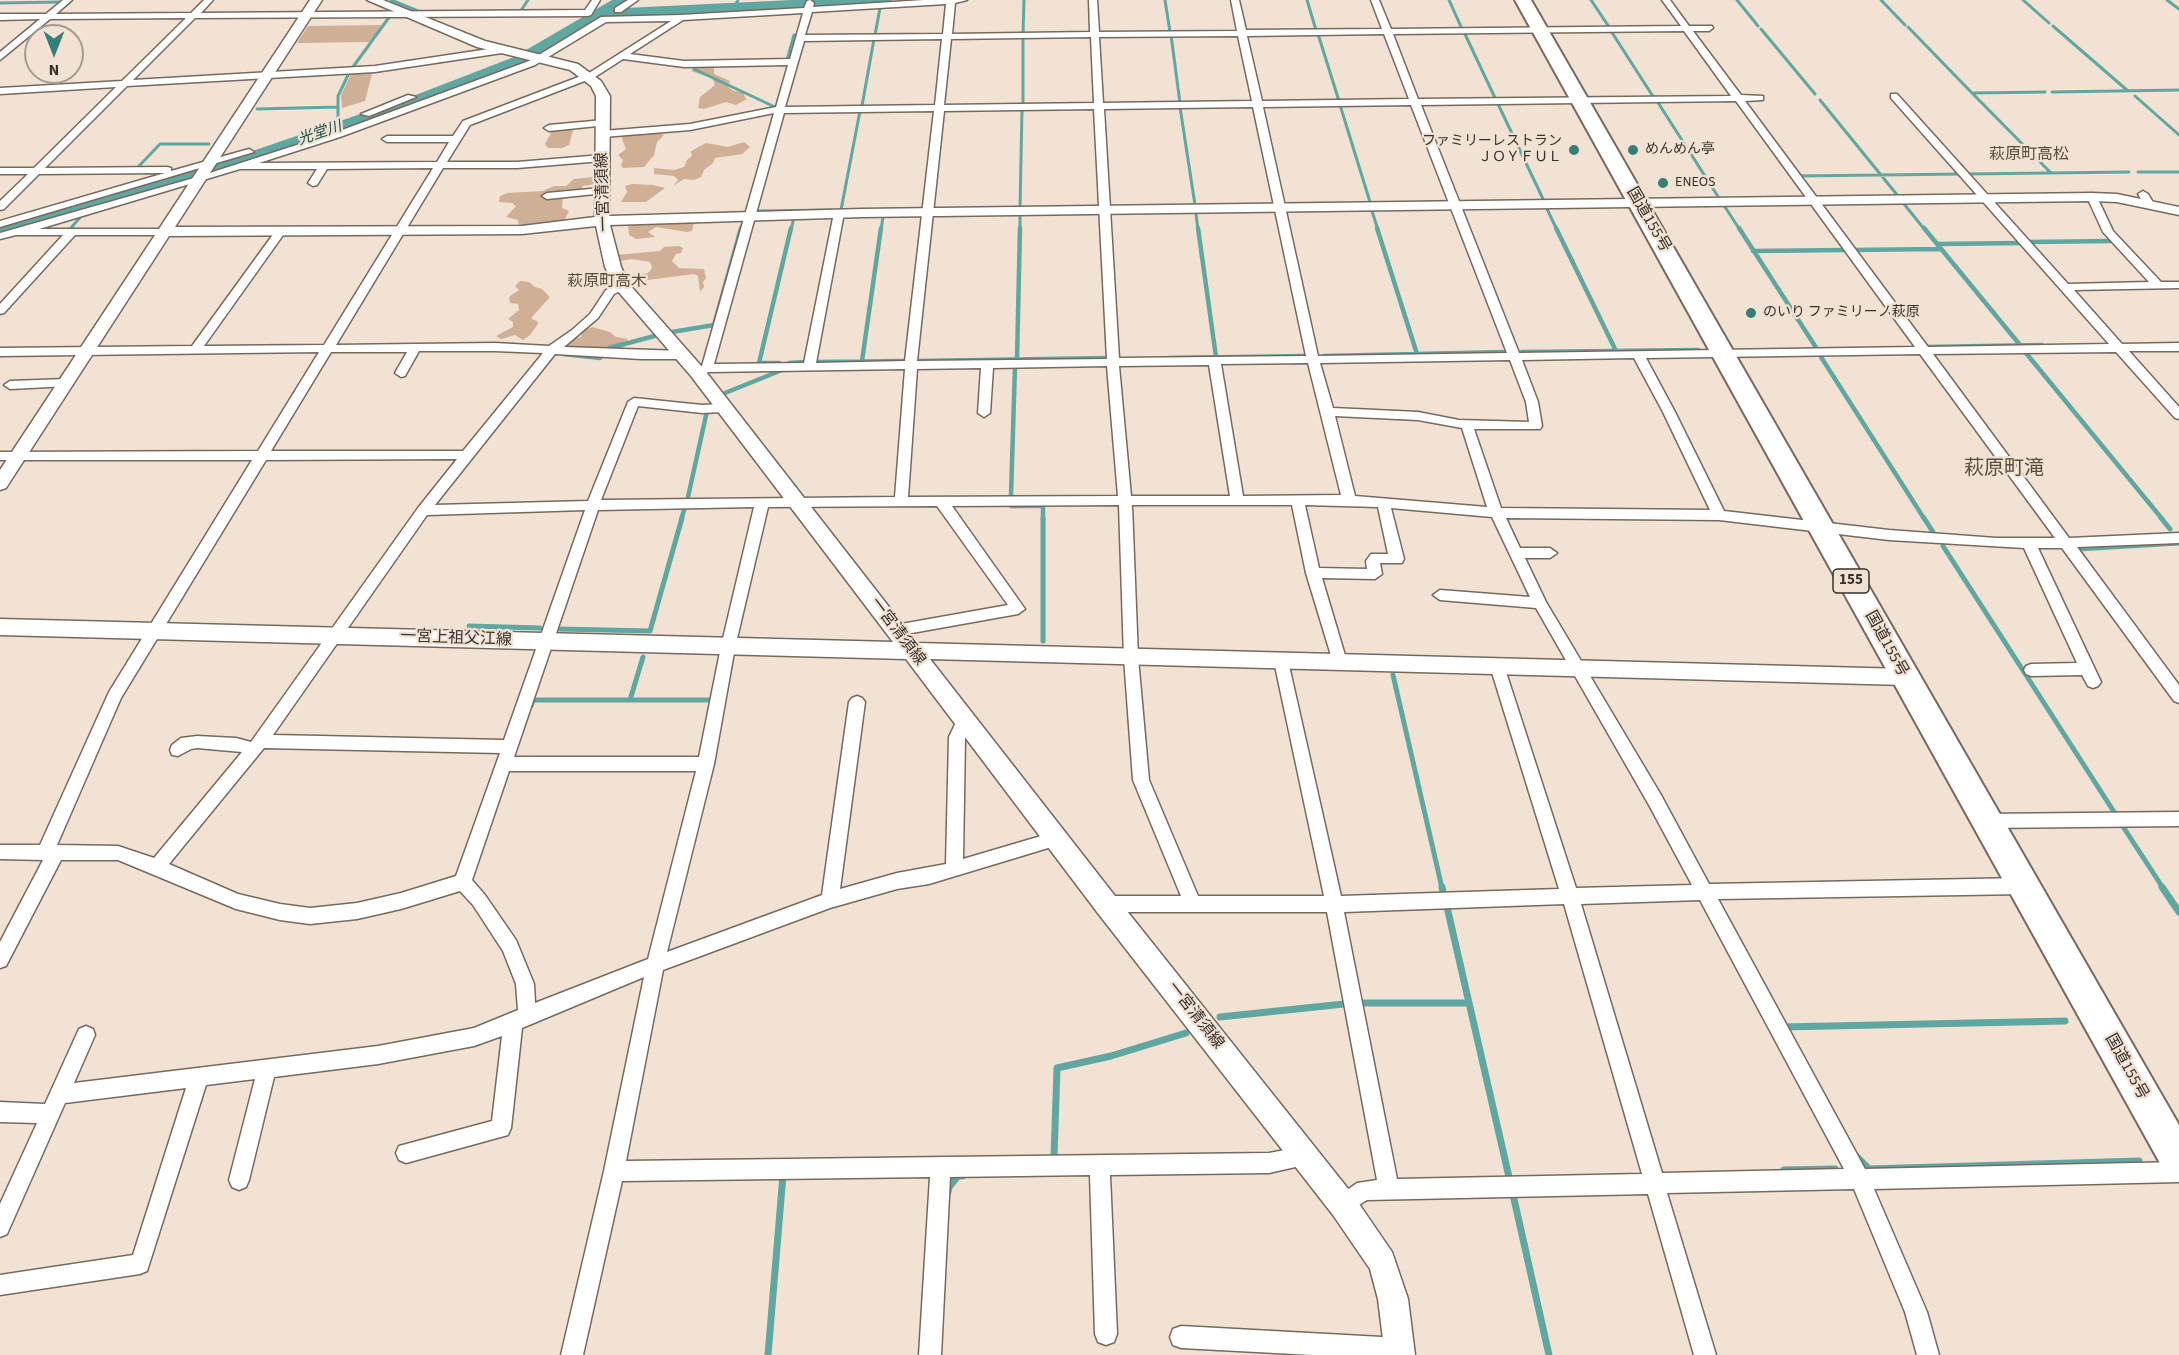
<!DOCTYPE html>
<html>
<head>
<meta charset="utf-8">
<style>
  body { margin:0 }
  #map { position:relative; width:2179px; height:1355px; overflow:hidden; background:#f2e2d4; font-family:"Source Sans 3",sans-serif }
  canvas { display:block }
  .north { position:absolute; left:24px; top:24px; width:60px; height:60px; box-sizing:border-box; background:#f2e2d4; border:2px solid #a79b91; border-radius:50%; rotate:180deg; font-size:16px; font-weight:700; line-height:24px; text-align:center; color:#37312c }
  .north::after { content:''; display:block; margin:auto; width:21px; height:27px; background:#367e78; clip-path:polygon(50% 0,100% 100%,50% 72%,0 100%) }
</style>
</head>
<body>
<div id="map">
<canvas width="2179" height="1355"></canvas>
<div class="north">N</div>
</div>
<script>
const ctx = document.querySelector('canvas').getContext('2d');
ctx.lineJoin = 'round';
function paint(path, color) {
  ctx.fillStyle = color;
  ctx.fill(path, 'evenodd');
}
function toPath(rows) {
  const path = new Path2D();
  for (const r of rows) {
    path.moveTo(r[0], r[1]);
    for (let i = 2; i < r.length; i += 2) path.lineTo(r[i], r[i + 1]);
  }
  return path;
}
function strokePath(path, color, width, dash) {
  ctx.strokeStyle = color;
  ctx.lineWidth = width;
  ctx.lineCap = dash ? 'butt' : 'round';
  ctx.setLineDash(dash || []);
  ctx.stroke(path);
}
function label(font, color, halo, rows, align = 'center') {
  ctx.font = font + ' "Source Sans 3","Noto Sans JP",sans-serif';
  ctx.lineWidth = 4.5;
  ctx.setLineDash([]);
  ctx.textBaseline = 'middle';
  ctx.strokeStyle = halo;
  ctx.fillStyle = color;
  for (const [text, x, y, turn = 0] of rows) {
    ctx.save();
    ctx.translate(x, y);
    ctx.rotate((+turn || 0) * Math.PI / 180);
    ctx.textAlign = isNaN(turn) ? turn : align;
    if (halo) ctx.strokeText(text, 0, 0);
    ctx.fillText(text, 0, 0);
    ctx.restore();
  }
}
const green = toPath([
  [382,25,370,42,297,43,308,26],
  [698,66,714,68,714,74,730,81,728,87,734,91,745,92,744,96,747,99,736,105,726,102,704,109,698,108,700,97,715,85,712,78,691,71],
  [373,70,365,101,342,108,341,95,352,72],
  [560,128,573,130,569,145,562,148,548,148,545,144,552,131],
  [638,132,646,134,657,132,664,135,657,142,654,155,644,167,623,168,621,165,623,160,618,155,626,149,621,136],
  [744,142,750,147,742,154,715,158,713,163,704,170,701,177,694,180,684,179,673,186,678,180,674,176,654,174,654,168,674,170,684,167,687,160,692,156,691,151,706,143,728,147],
  [593,177,598,180,595,184,583,186,580,191,563,196,562,208,569,211,563,223,519,226,518,220,506,217,516,206,512,203,499,202,500,196,507,193,543,191,554,186,566,186,574,179],
  [632,184,653,185,665,188,646,202,621,202,627,192,625,186],
  [691,220,694,223,692,231,687,232,656,227,648,232,655,237,636,239,629,235,628,225,632,222],
  [679,246,683,248,681,253,676,254,672,261,679,268,704,269,706,278,703,282,704,287,700,292,698,276,694,274,640,281,640,275,648,273,652,268,650,262,631,259,616,262,616,255,660,251,664,247],
  [520,281,529,282,535,287,542,289,550,297,532,317,532,319,537,321,538,324,530,335,523,340,515,335,501,339,496,336,513,327,513,322,508,319,519,310,518,304,510,303,509,297,519,290,515,286],
  [592,327,610,332,616,337,628,339,619,349,571,349,565,345,568,340,581,337,583,331]
]);
const streamFar3 = toPath([
  [391,0,423,13],
  [1165,0,1170,32,1166,32],
  [1307,0,1316,30],
  [1449,0,1462,29],
  [1591,0,1609,27],
  [1737,0,1758,26],
  [1881,0,1905,25],
  [2023,0,2049,23],
  [2167,0,2179,9],
  [0,3,62,2],
  [736,4,738,0],
  [520,12,528,0],
  [2053,26,2128,91],
  [1908,27,1972,93,2045,92],
  [1761,29,1815,94],
  [1611,31,1654,98],
  [1464,32,1496,100],
  [1023,34,1024,0],
  [1318,34,1339,101],
  [875,35,880,8],
  [1171,35,1180,103],
  [1023,37,1023,104],
  [783,60,787,60,794,35,796,35],
  [353,67,390,16],
  [694,69,775,107],
  [2052,92,2179,90],
  [1972,93,2051,173],
  [2135,96,2179,135],
  [1820,100,1898,196],
  [1650,102,1657,101,1719,198],
  [1498,104,1544,201],
  [1340,105,1370,202],
  [862,106,874,39],
  [1180,107,1195,205],
  [257,109,338,107],
  [338,121,338,96,349,73,343,73],
  [139,166,160,144,209,144],
  [2138,172,2179,172],
  [1968,174,2129,172],
  [1798,176,1961,174],
  [1904,204,1925,230],
  [1725,207,1740,230],
  [1014,208,1020,208,1022,109],
  [1547,209,1557,230],
  [87,210,92,204],
  [841,210,860,111],
  [758,211,831,210],
  [1372,211,1378,230],
  [1196,214,1198,230],
  [70,229,83,214],
  [741,230,743,221],
  [791,230,794,217],
  [881,230,883,217],
  [1020,230,1020,215]
]);
const streamFar2 = toPath([
  [1198,228,1216,357],
  [1377,228,1417,354],
  [1556,228,1616,351],
  [1739,228,1817,349],
  [1924,228,2020,345],
  [2029,242,2112,241],
  [1937,244,2021,243],
  [1851,250,1941,249],
  [1753,251,1844,250],
  [1925,347,2042,345],
  [1522,352,1698,350],
  [2026,353,2163,520],
  [563,354,600,358,609,348,666,333,714,325,741,228],
  [1324,356,1507,352],
  [1821,357,1925,520],
  [1168,358,1307,356],
  [1017,359,1020,228],
  [862,361,881,228],
  [917,361,1108,358],
  [816,362,905,361],
  [779,363,759,363,791,228],
  [789,363,805,362],
  [725,393,782,370],
  [1011,495,1015,366],
  [688,497,707,411],
  [1011,506,1043,506,1043,520],
  [681,520,685,507]
]);
const streamFar1 = toPath([
  [1043,518,1043,641],
  [1924,518,1933,532],
  [2161,518,2170,529],
  [1943,546,2116,815],
  [2078,549,2179,543],
  [469,626,540,628],
  [560,629,650,631,682,518],
  [1393,675,1442,888],
  [630,700,643,657],
  [531,706,533,700,711,700],
  [2122,825,2163,888]
]);
const stream = toPath([
  [1442,887,1443,892],
  [2162,887,2179,912],
  [1447,907,1509,1177],
  [1362,1003,1469,1003],
  [1220,1017,1344,1004],
  [1783,1027,2065,1021],
  [1855,1155,1869,1169,2139,1161],
  [1054,1157,1057,1068,1111,1056,1186,1033],
  [1784,1170,1835,1169],
  [948,1192,949,1187,958,1176,962,1176],
  [1514,1199,1549,1355],
  [768,1355,783,1175]
]);
const river = toPath([
  [612,0,634,0,625,8,792,0,892,0,889,4,883,5,659,18,606,18,528,65,427,104,249,165,0,236,0,222,235,157,413,96,514,57,612,0]
]);
const street = toPath([
  [63,0,72,0,56,14,191,13,204,0,213,0,201,13,585,10,592,0,600,0,591,15,588,16,195,18,133,80,375,66,502,47,506,50,502,53,375,72,127,86,45,168,167,167,171,168,171,171,249,149,254,152,0,227,0,221,165,173,39,174,4,209,0,210,0,201,28,174,0,174,0,168,34,168,116,87,0,94,0,88,122,81,186,18,50,19,0,60,0,52,40,19,0,20,0,14,46,14,63,0],
  [628,0,638,0,621,12,615,12,615,8,628,0],
  [810,0,814,3,813,7,924,0,967,0,955,3,952,34,1090,32,1089,0,1097,0,1099,32,1237,31,1231,0,1239,0,1246,30,1382,29,1371,0,1379,0,1391,29,1681,26,1662,0,1670,0,1689,26,1712,26,1713,28,1709,31,1693,31,1741,95,1763,96,1763,100,1745,101,1928,347,2109,344,1891,98,1891,94,1897,94,2068,284,2149,282,2103,232,2087,197,2096,195,2113,231,2161,282,2179,282,2179,288,2074,290,2122,344,2179,343,2179,351,2129,351,2179,407,2179,419,2175,418,2116,352,1933,354,2069,538,2179,533,2179,543,2077,547,2179,685,2179,703,2174,701,2062,548,2038,548,2101,682,2098,686,2093,688,2088,686,2082,675,2031,676,2026,674,2024,670,2026,666,2031,664,2077,663,2024,548,1889,540,1719,520,1506,518,1520,548,1550,548,1557,553,1550,558,1525,558,1546,602,1661,795,1709,884,2024,878,2030,881,2033,886,2030,891,2024,894,1718,899,1865,1169,2179,1162,2179,1182,1874,1189,1927,1312,1939,1355,1917,1355,1905,1312,1854,1189,1667,1193,1716,1355,1694,1355,1648,1194,1367,1200,1343,1215,1336,1212,1333,1205,1336,1198,1357,1183,1377,1180,1327,912,1106,912,1100,910,1097,904,1100,898,1106,896,1181,896,1133,780,1124,658,1119,505,952,506,1025,609,1018,614,895,636,890,634,888,630,890,626,1008,605,937,506,768,507,735,647,714,764,667,952,822,895,849,702,852,698,857,696,862,698,865,702,840,889,897,873,946,864,949,737,959,716,964,714,969,716,972,720,965,737,963,859,1058,831,1064,833,1066,838,1064,843,1058,845,929,884,897,889,830,908,663,970,626,1161,1269,1153,1306,1146,1313,1149,1316,1156,1313,1163,1269,1173,1110,1175,1117,1334,1114,1342,1106,1345,1098,1342,1095,1334,1090,1175,950,1177,941,1355,919,1355,930,1177,622,1181,583,1355,561,1355,604,1171,644,977,522,1028,511,1128,508,1135,406,1163,399,1160,396,1153,399,1146,492,1121,502,1036,474,1046,378,1064,274,1077,249,1180,246,1187,239,1190,232,1187,229,1180,255,1079,206,1085,147,1271,140,1274,0,1295,0,1275,133,1255,186,1088,65,1103,7,1234,0,1237,0,1204,37,1123,0,1122,0,1102,45,1104,79,1029,86,1026,93,1029,95,1035,74,1083,378,1046,474,1028,518,1010,516,984,503,951,473,905,460,891,401,909,357,919,310,924,280,920,236,909,118,860,61,860,6,966,0,968,0,942,43,860,0,859,0,845,40,845,109,692,252,460,0,460,0,452,258,451,319,352,0,356,0,348,192,346,277,229,281,228,286,231,204,346,324,345,433,168,327,169,317,185,313,186,308,183,317,169,240,169,39,229,163,229,168,232,163,235,75,235,4,313,0,314,0,304,63,235,16,235,0,239,0,233,194,178,334,133,529,61,601,17,681,15,804,8,807,1,810,0],
  [946,4,943,34,805,35,812,12,946,4],
  [803,13,790,59,684,61,630,54,683,20,803,13],
  [671,21,589,73,463,121,453,136,387,136,382,139,387,142,449,142,437,162,259,163,340,137,535,65,606,22,671,21],
  [1684,31,1731,96,1418,99,1393,34,1684,31],
  [1384,34,1409,99,1262,101,1247,36,1384,34],
  [1238,36,1252,101,1103,103,1099,37,1238,36],
  [1091,37,1094,103,944,105,951,39,1091,37],
  [942,39,935,105,785,107,804,41,942,39],
  [623,59,684,67,788,65,776,107,690,124,603,131,598,134,603,137,690,130,774,113,702,366,694,371,700,375,709,372,905,369,895,497,601,500,638,406,702,413,723,412,729,408,723,404,702,405,634,398,628,402,588,501,435,505,555,354,641,359,682,359,688,355,682,351,564,347,598,318,614,294,626,288,626,284,622,283,606,290,590,314,572,330,549,346,495,343,336,345,443,168,517,168,602,161,607,158,602,155,517,162,447,162,470,125,595,77,623,59],
  [1736,101,1915,347,1519,353,1421,105,1736,101],
  [1411,105,1507,353,1318,356,1263,107,1411,105],
  [1253,107,1306,356,1119,358,1104,109,1253,107],
  [1094,109,1107,359,917,361,944,111,1094,109],
  [934,111,905,361,816,363,844,213,839,210,834,213,804,363,714,364,784,113,934,111],
  [419,351,495,351,543,353,463,451,271,451,331,352,407,352,395,373,401,377,405,376,419,351],
  [1920,354,2055,538,1996,538,1889,530,1724,511,1675,412,1646,358,1920,354],
  [1634,358,1663,412,1710,510,1501,508,1474,429,1540,429,1542,426,1538,402,1522,360,1634,358],
  [1510,360,1526,402,1529,422,1459,420,1418,412,1333,408,1320,363,1510,360],
  [1308,363,1341,495,1243,496,1221,364,1308,363],
  [1209,365,1230,496,1131,496,1119,366,1209,365],
  [1107,366,1118,496,908,497,917,369,981,368,978,413,984,417,990,413,993,368,1107,366],
  [1335,416,1418,420,1462,428,1487,507,1355,496,1335,416],
  [457,459,418,508,251,742,236,738,197,736,181,738,172,745,170,750,172,755,178,756,191,749,197,748,242,752,154,858,118,846,57,845,121,698,266,460,457,459],
  [1132,505,1292,505,1306,573,1333,662,1335,666,1340,668,1345,666,1347,662,1322,578,1375,579,1382,574,1380,563,1402,563,1404,559,1391,508,1492,517,1530,597,1440,590,1433,595,1440,600,1536,608,1649,805,1692,885,1576,888,1504,666,1502,662,1497,660,1492,662,1490,666,1559,889,1341,896,1288,661,1286,657,1281,655,1276,657,1274,661,1324,896,1198,896,1149,780,1138,658,1132,505],
  [1305,505,1378,507,1388,554,1371,554,1366,561,1367,569,1319,568,1305,505],
  [754,507,721,647,699,757,514,757,598,510,754,507],
  [585,510,504,740,273,735,427,515,585,510],
  [264,748,500,753,456,876,401,893,357,903,310,908,280,904,238,894,169,864,264,748],
  [509,771,696,771,648,959,535,1003,534,984,516,940,485,895,472,880,509,771],
  [1700,900,1844,1169,1662,1173,1581,904,1700,900],
  [1564,904,1642,1174,1397,1179,1344,912,1564,904],
  [408,95,416,97,369,116,361,114,408,95],
  [604,120,607,121,607,125,549,131,544,128,549,125,604,120],
  [601,188,606,191,605,193,547,199,542,196,547,193,601,188],
  [2143,191,2148,194,2154,204,2153,206,2144,204,2138,194,2143,191],
  [66,379,70,380,70,386,10,389,4,385,10,381,66,379],
  [2179,812,2179,826,1985,828,1979,826,1977,821,1979,816,1985,814,2179,812],
  [1181,1326,1400,1338,1408,1341,1411,1349,1408,1355,1313,1355,1181,1348,1173,1345,1170,1337,1173,1329,1181,1326]
]);
const secondary = toPath([
  [310,0,322,0,175,227,522,226,595,217,596,96,591,86,570,70,477,47,367,0,383,0,485,41,578,64,601,81,610,96,609,216,862,209,2092,193,2117,194,2179,207,2179,215,2117,202,2092,201,862,217,610,225,621,267,629,284,703,368,917,643,1905,669,1912,671,1915,677,1912,683,1905,685,930,659,1115,896,1353,1195,1392,1252,1408,1299,1415,1355,1385,1355,1378,1299,1370,1269,1333,1215,1097,912,906,659,0,635,0,619,893,642,691,376,616,289,605,267,596,226,522,234,169,236,6,488,0,490,0,470,310,0]
]);
const highway = toPath([
  [1515,0,1531,0,2179,1125,2179,1180,2166,1174,1515,0]
]);
const markers = [
  [1574,150,6,"#367e78"],
  [1633,150,6,"#367e78"],
  [1663,183,6,"#367e78"],
  [1751,313,6,"#367e78"]
];
const farPoinames = [
  ["ファミリーレストラン",1562,142,"right"],
  ["ＪＯＹＦＵＬ",1562,158,"right"],
  ["めんめん亭",1645,150],
  ["ENEOS",1675,183],
  ["のいり ファミリーノ萩原",1763,313]
];
const farWaternames = [
  ["光堂川",320,134,-19]
];
const shields = [
  [1851,581,36]
];
const shieldNames = [
  ["155",1851,581]
];
const farQuarternames = [
  ["萩原町高松",2029,155],
  ["萩原町高木",607,282]
];
const streetNames = [
  ["一宮清須線",604,192,-92],
  ["国道155号",1648,220,60],
  ["一宮清須線",897,632,53],
  ["一宮上祖父江線",456,639,2],
  ["国道155号",1886,644,61],
  ["一宮清須線",1195,1016,52],
  ["国道155号",2126,1067,61]
];
const quarterNames = [
  ["萩原町滝",2004,470]
];
paint(green, '#cfaf95');
strokePath(streamFar3, '#61a7a1', 3);
strokePath(streamFar2, '#61a7a1', 4.5);
strokePath(streamFar1, '#61a7a1', 5);
strokePath(stream, '#61a7a1', 7);
paint(river, '#61a7a1');
strokePath(street, '#77695e', 3);
strokePath(secondary, '#77695e', 3);
strokePath(highway, '#77695e', 4);
paint(street, '#fff');
paint(secondary, '#fff');
paint(highway, '#fff');
for (const [x, y, r, color] of markers) {
  const dot = new Path2D();
  dot.arc(x, y, r, 0, 2 * Math.PI);
  ctx.fillStyle = color;
  ctx.fill(dot);
  strokePath(dot, '#f2e2d4', 2);
}
label('14px', '#37312c', '#f2e2d4', farPoinames, 'left');
label('italic 15px', '#0f4e4a', '#f2e2d4', farWaternames);
for (const [x, y, w] of shields) {
  const box = new Path2D();
  box.roundRect(x - w / 2, y - 12, w, 24, 4.5);
  ctx.fillStyle = '#f2e2d4';
  ctx.fill(box);
  strokePath(box, '#37312c', 1.5);
}
label('bold 15px', '#37312c', null, shieldNames);
label('16px', '#5a4c41', '#f2e2d4', farQuarternames);
label('16px', '#37312c', '#f2e2d4', streetNames);
label('20px', '#5a4c41', '#f2e2d4', quarterNames);
</script>
</body>
</html>
